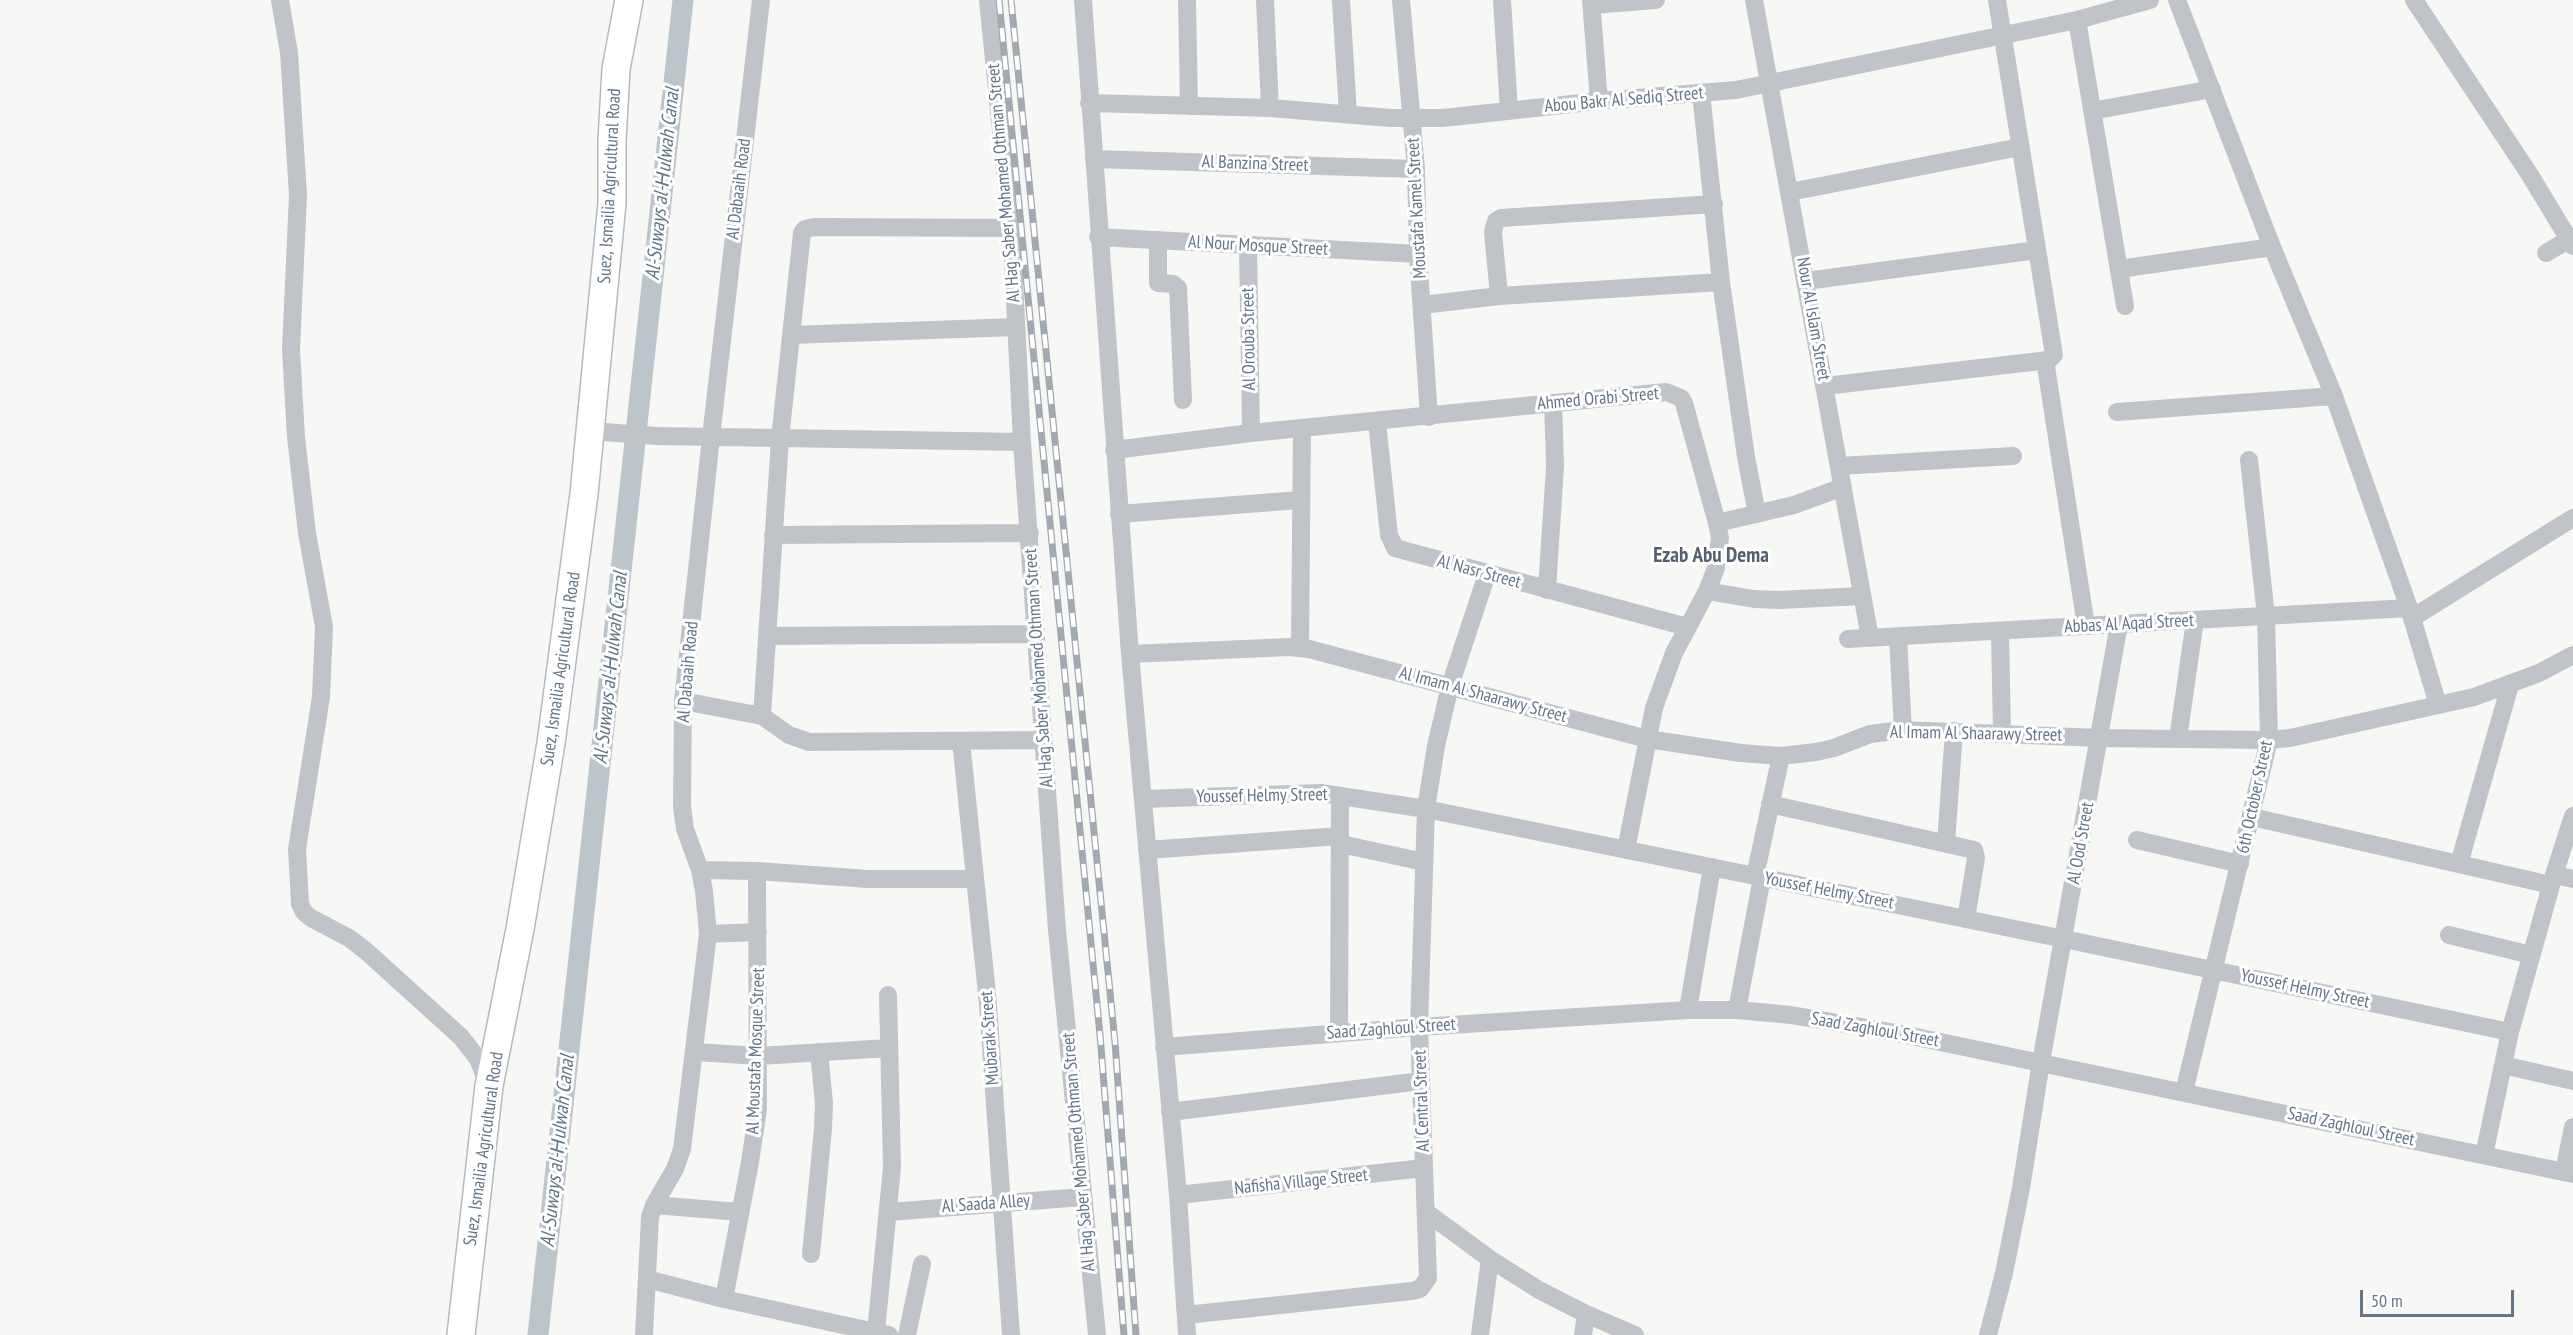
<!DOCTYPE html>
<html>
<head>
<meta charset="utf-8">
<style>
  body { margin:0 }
  #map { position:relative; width:2573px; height:1335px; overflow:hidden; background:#f7f8f5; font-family:"PT Sans Narrow",sans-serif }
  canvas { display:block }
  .scale { position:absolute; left:2360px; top:1290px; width:154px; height:27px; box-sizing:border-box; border:3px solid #667686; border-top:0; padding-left:8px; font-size:18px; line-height:21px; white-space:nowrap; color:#667686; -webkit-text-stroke:4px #fff; paint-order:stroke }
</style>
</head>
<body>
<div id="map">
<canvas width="2573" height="1335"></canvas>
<div class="scale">50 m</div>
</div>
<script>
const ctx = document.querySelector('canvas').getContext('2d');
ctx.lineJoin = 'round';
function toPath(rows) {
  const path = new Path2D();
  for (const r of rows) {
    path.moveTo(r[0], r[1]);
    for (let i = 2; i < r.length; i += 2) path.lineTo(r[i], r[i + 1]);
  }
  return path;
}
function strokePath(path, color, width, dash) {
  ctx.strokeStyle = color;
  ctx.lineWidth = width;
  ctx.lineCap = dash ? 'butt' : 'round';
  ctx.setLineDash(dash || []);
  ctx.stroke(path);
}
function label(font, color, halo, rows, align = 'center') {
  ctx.font = font + ' "PT Sans Narrow",sans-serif';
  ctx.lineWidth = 6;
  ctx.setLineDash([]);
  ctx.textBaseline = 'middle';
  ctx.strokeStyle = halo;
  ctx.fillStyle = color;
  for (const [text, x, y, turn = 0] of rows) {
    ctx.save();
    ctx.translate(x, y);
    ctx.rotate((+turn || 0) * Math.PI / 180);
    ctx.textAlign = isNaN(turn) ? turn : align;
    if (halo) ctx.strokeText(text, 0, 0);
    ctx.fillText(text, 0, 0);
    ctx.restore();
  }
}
const canal = toPath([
  [538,1335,683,0]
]);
const minor = toPath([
  [280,0,289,53,298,195,291,349,296,437,307,533,324,627,321,697,297,849,300,904,304,912,311,918,349,938,366,951,461,1037,478,1059,488,1084],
  [988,0,1012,240,1022,442,1057,930,1097,1335],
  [1083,0,1130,654,1178,1195,1187,1335],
  [1187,0,1189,106],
  [1265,0,1270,108],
  [1341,0,1348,114],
  [1401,0,1416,169,1418,254,1429,417],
  [1502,0,1509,111],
  [1591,0,1599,101],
  [1754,0,1870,638],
  [2177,0,2272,247,2334,396,2409,608,2438,705],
  [2414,0,2530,175,2573,246],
  [1592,5,1656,0],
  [2077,20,2125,306],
  [1701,93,1721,282,1746,457,1757,514],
  [1089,103,1270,108,1390,118,1443,118,1599,101,1736,90,2077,20,2150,0],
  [2092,111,2212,89],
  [1094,159,1416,169],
  [1790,192,2020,147],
  [1098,237,1418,254],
  [1158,240,1158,283,1173,284,1178,288,1183,400],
  [1248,245,1251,433],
  [2546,253,2573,237],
  [2119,269,2272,247],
  [1806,281,2037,250],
  [1499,296,1493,232,1496,221,1501,218,1714,204],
  [1422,305,1499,296,1721,282],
  [791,335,1016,327],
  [2045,360,2086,626],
  [1825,386,2049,360,2054,355,1997,0],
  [2117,412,2334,396],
  [1377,422,1389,535,1395,548,1687,627],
  [591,431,657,436,1022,442],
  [1114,450,1251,433,1666,392,1681,398,1684,403,1717,523,1720,538,1718,552,1716,568,1707,591,1674,653,1654,708,1626,850],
  [1839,466,2013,456],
  [1119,514,1300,500],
  [1717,523,1794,505,1843,487],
  [773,535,1030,533],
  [1547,590,1555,466,1553,403],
  [1707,591,1754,599,1779,600,1862,596],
  [2412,618,2573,518],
  [2000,631,2002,734],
  [767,636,1036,634],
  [1898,637,1903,730],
  [1848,639,2409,608],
  [1300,647,1302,429],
  [1130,654,1289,647,1309,649,1647,739,1741,753,1781,756,1816,752,1834,748,1870,734,1903,730,2099,738,2269,740,2290,738,2474,697,2539,673,2573,655],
  [683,701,762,716,789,735,809,742,1043,740],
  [762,716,780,439,802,233,805,229,814,227,1010,228],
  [2178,739,2195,620],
  [961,741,988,1004,1011,1335],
  [1143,799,1321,793,1426,809,2064,939,2510,1032],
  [1770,804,1974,850,1976,858,1966,919],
  [2252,817,2551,885],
  [2137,840,2240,864],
  [1946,843,1954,731],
  [1341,844,1424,862],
  [1147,850,1340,836],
  [2459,864,2510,685],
  [700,870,757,871,868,879,975,879],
  [2554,875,2573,879],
  [1755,876,1781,756],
  [708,934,758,932],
  [2449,935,2531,955],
  [1688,1010,1712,867],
  [1737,1010,1762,878],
  [1339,1033,1340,796],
  [1164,1047,1419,1027,1688,1010,1737,1010,1791,1015,1897,1033,2573,1174],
  [695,1052,759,1056,889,1048],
  [2503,1065,2573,1081],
  [2184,1092,2269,740,2266,616,2249,460],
  [1170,1112,1421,1081],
  [2484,1155,2510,1032,2554,875,2573,816],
  [2564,1172,2573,1127],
  [1178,1195,1424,1168],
  [654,1205,740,1212],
  [889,1212,1083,1197],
  [1426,1212,1490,1259,1539,1290,1586,1314,1635,1335],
  [811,1254,823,1129,824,1103,819,1052],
  [647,1279,724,1299,889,1335],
  [724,1299,750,1162,758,1109,757,871],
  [1186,1315,1412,1291,1420,1289,1428,1278,1419,1027,1426,809,1436,746,1450,686,1487,574],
  [876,1332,892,1167,888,995],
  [644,1335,650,1217,654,1205,675,1169,682,1149,708,934,704,891,700,870,685,829,682,807,683,701,711,437,761,0],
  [907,1335,922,1264],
  [1480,1335,1490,1259],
  [1583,1335,1586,1314],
  [1988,1335,2004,1273,2021,1188,2041,1062,2119,624]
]);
const secondary = toPath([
  [461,1335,489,1086,520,929,551,743,584,494,612,203,612,140,616,69,629,0]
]);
const rail = toPath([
  [999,0,1100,1035,1124,1335],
  [1011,0,1115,1042,1136,1335]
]);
const streetNames = [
  ["Abou Bakr Al Sediq Street",1624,100,-5],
  ["Al Banzina Street",1255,164,2],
  ["Al Hag Saber Mohamed Othman Street",1004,183,-95],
  ["Suez, Ismailia Agricultural Road",610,186,-87],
  ["Al Dabaaih Road",739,189,-83],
  ["Moustafa Kamel Street",1417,208,-93],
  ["Al Nour Mosque Street",1258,246,3],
  ["Nour Al Islam Street",1813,319,80],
  ["Al Orouba Street",1249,339,-91],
  ["Ahmed Orabi Street",1598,399,-5],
  ["Al Nasr Street",1479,572,15],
  ["Abbas Al Aqad Street",2129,624,-3],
  ["Al Hag Saber Mohamed Othman Street",1039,668,-94],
  ["Suez, Ismailia Agricultural Road",561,669,-82],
  ["Al Dabaaih Road",688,672,-85],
  ["Al Imam Al Shaarawy Street",1483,695,15],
  ["Al Imam Al Shaarawy Street",1976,734,1],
  ["Youssef Helmy Street",1262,796,-1],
  ["6th October Street",2255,797,-78],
  ["Al Ood Street",2081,843,-80],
  ["Youssef Helmy Street",1829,891,11],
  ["Youssef Helmy Street",2305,989,12],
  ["Saad Zaghloul Street",1391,1029,-4],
  ["Saad Zaghloul Street",1875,1030,10],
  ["Mubarak Street",990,1038,-94],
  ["Al Moustafa Mosque Street",756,1051,-88],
  ["Al Central Street",1422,1101,-92],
  ["Saad Zaghloul Street",2351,1127,12],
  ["Suez, Ismailia Agricultural Road",484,1149,-82],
  ["Al Hag Saber Mohamed Othman Street",1079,1152,-95],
  ["Nafisha Village Street",1301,1182,-6],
  ["Al Saada Alley",986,1204,-4]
];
const waterNames = [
  ["Al-Suways al-Ḥulwah Canal",663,184,-84],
  ["Al-Suways al-Ḥulwah Canal",611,668,-84],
  ["Al-Suways al-Ḥulwah Canal",558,1151,-84]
];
const quarterNames = [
  ["Ezab Abu Dema",1711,556]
];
strokePath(canal, '#bbc5ca', 21);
strokePath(secondary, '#b5babf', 30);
strokePath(minor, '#c0c4c9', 18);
strokePath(secondary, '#fff', 27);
strokePath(rail, '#a3a9b0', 7);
strokePath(rail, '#fff', 4.5, [14]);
label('18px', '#667686', '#fff', streetNames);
label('italic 20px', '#627782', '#fff', waterNames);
label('bold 21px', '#54606b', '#fff', quarterNames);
</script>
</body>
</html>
